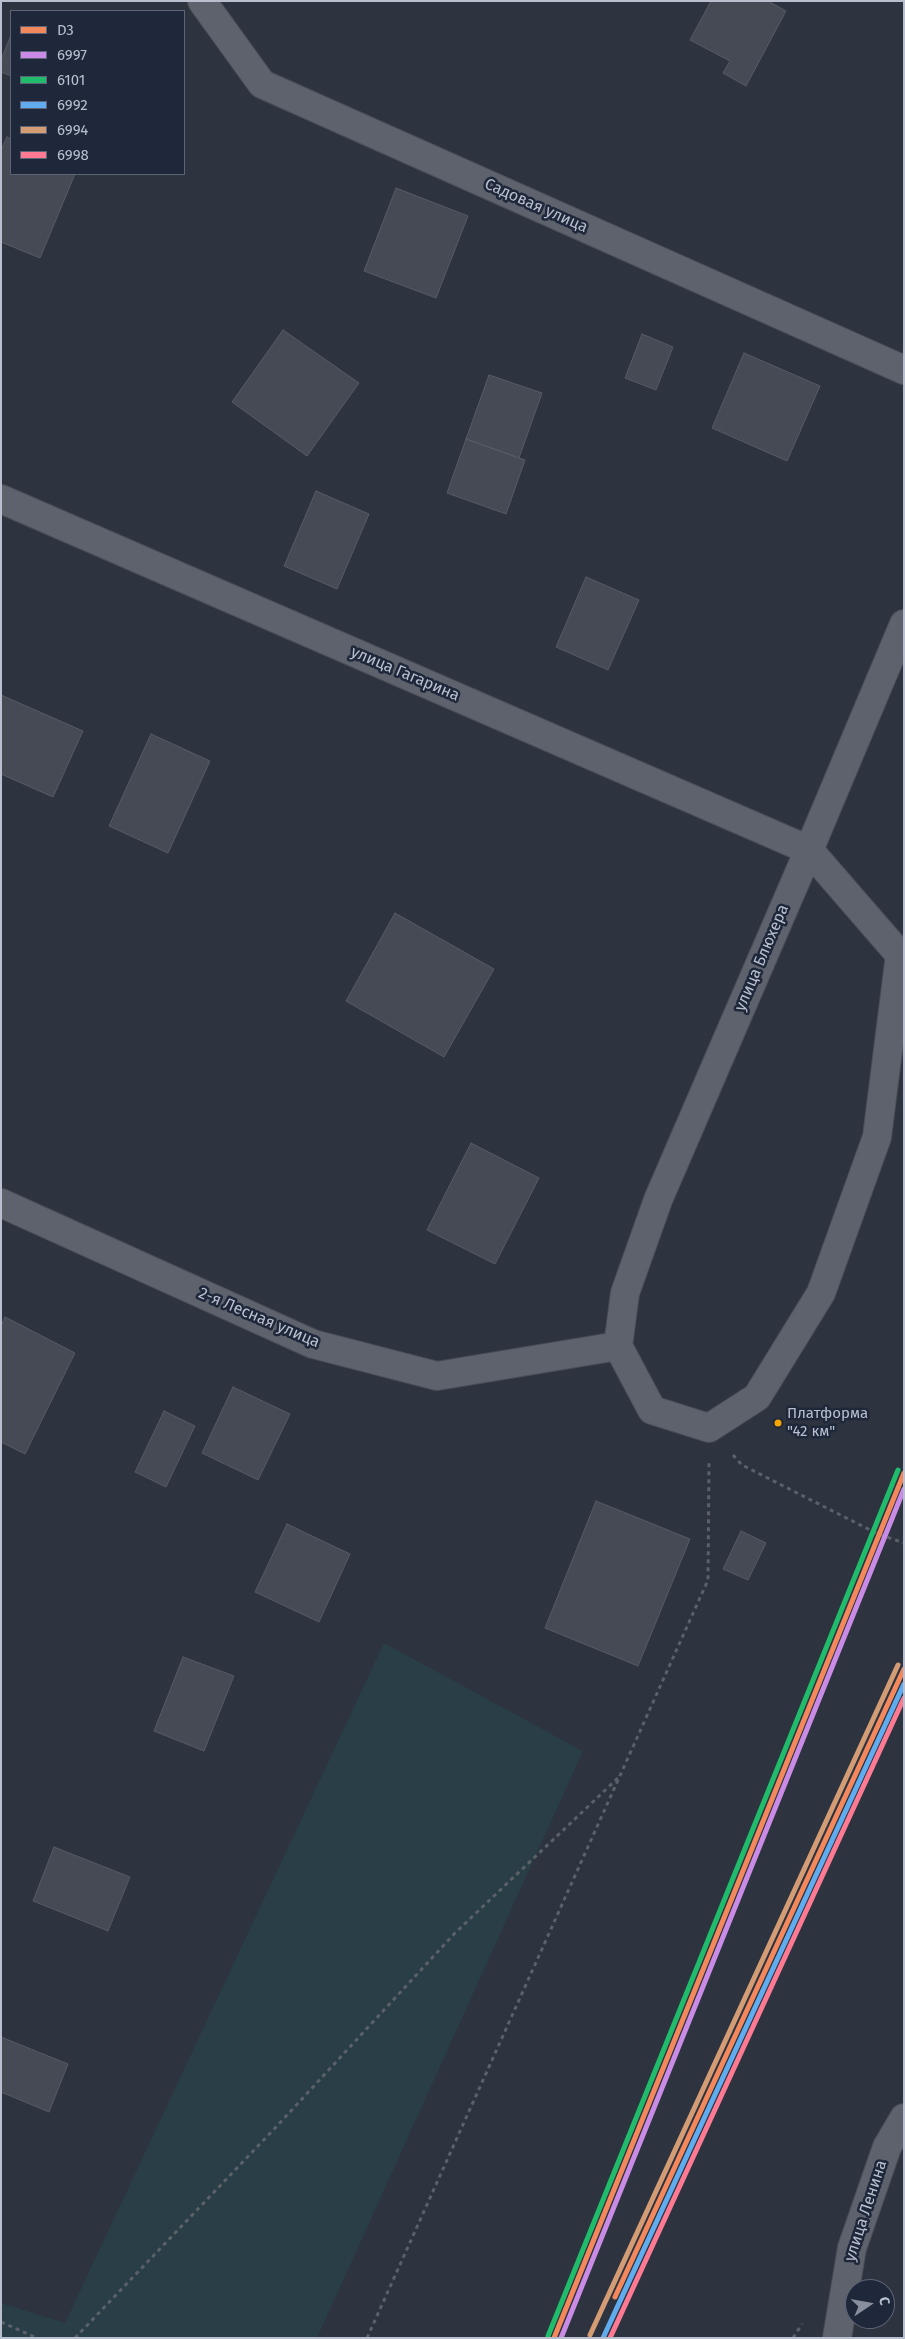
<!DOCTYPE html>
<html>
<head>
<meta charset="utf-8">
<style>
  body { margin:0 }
  #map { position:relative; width:905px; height:2339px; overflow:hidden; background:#2d333f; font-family:"Fira Sans",sans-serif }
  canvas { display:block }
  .frame { position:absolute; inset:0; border:2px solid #b9bfce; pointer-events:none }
  .legend { position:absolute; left:10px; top:10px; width:175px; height:165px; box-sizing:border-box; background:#1f283b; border:1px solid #5d6476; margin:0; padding:6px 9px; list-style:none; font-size:15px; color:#b9bfce }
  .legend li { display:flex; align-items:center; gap:10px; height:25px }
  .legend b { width:25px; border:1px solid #5d6476 }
  .north { position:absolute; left:845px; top:2279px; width:50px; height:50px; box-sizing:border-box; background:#1f283b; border:1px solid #5d6476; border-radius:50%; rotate:78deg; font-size:14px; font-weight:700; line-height:20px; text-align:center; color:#b9bfce }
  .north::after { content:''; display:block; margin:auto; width:18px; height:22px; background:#888e9c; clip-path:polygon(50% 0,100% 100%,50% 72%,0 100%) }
</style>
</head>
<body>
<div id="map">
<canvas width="905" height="2339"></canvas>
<div class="frame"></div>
<ul class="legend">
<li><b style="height:6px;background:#f3885d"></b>D3</li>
<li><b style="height:6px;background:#ca8be6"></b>6997</li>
<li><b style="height:6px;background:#20bc6c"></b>6101</li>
<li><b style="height:6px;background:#60acee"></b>6992</li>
<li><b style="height:6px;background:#d39c74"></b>6994</li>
<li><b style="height:6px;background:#fe7a93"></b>6998</li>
</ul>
<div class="north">С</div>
</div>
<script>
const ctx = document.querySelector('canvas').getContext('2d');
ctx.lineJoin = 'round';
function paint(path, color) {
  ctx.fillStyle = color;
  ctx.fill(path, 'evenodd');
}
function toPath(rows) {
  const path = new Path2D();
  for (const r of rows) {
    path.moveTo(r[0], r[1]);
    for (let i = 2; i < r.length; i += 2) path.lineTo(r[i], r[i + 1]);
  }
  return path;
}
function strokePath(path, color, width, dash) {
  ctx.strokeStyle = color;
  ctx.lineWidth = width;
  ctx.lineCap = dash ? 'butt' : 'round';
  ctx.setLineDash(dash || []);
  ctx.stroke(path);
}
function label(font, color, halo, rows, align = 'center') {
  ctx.font = font + ' "Fira Sans",sans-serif';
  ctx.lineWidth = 5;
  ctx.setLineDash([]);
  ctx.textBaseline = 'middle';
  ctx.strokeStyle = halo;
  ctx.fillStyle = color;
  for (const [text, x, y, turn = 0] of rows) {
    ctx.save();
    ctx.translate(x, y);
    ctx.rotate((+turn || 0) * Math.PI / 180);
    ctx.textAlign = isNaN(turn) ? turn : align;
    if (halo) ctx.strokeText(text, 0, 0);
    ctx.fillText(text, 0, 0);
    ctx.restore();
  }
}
const green = toPath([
  [384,1643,583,1751,317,2338,1,2338,1,2303,65,2323]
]);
const building = toPath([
  [711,1,768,1,786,11,746,86,723,73,730,61,690,40,711,1],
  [11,35,11,76,1,72,1,60,11,35],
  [7,137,11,139,11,174,75,174,40,258,1,242,1,150,7,137],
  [396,188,468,216,436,298,364,271,396,188],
  [283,330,359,383,307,456,232,402,283,330],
  [642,334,673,347,656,390,625,378,642,334],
  [744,353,820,386,787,461,712,428,744,353],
  [489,375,542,393,519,458,466,439,489,375],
  [466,439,525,460,506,514,447,493,466,439],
  [316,491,369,514,337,589,284,566,316,491],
  [586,577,639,600,608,670,556,647,586,577],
  [1,695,83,731,53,797,1,774,1,695],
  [151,734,210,761,168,853,109,826,151,734],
  [395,913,494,969,444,1057,346,1001,395,913],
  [471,1143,539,1178,495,1264,427,1230,471,1143],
  [5,1317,75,1353,25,1454,1,1442,1,1326,5,1317],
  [233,1387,290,1414,258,1480,202,1453,233,1387],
  [164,1411,195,1426,166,1487,135,1472,164,1411],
  [596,1501,690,1539,638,1666,545,1628,596,1501],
  [287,1524,350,1554,319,1622,255,1592,287,1524],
  [741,1531,766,1543,748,1580,723,1569,741,1531],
  [183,1657,234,1676,204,1751,154,1731,183,1657],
  [54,1847,130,1877,108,1931,33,1901,54,1847],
  [1,2037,68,2064,49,2112,1,2092,1,2037]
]);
const path = toPath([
  [733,1455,742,1465,878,1534,904,1543],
  [1,2322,37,2338],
  [75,2338,277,2126,455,1933,619,1777],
  [367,2338,708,1580,709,1462],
  [793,2338,802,2324]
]);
const street = toPath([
  [202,1,262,84,904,370],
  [1,499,809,850,900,955,877,1137,821,1293,757,1397,709,1428,652,1410,618,1346,625,1293,658,1200,809,850,904,624],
  [1,1203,313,1344,437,1376,618,1346],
  [837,2338,852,2248,887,2147,904,2118]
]);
const rail1 = toPath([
  [615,2297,904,1669],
  [554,2338,904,1473]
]);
const rail2 = toPath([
  [561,2338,904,1489]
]);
const rail3 = toPath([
  [548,2336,898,1470]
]);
const rail4 = toPath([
  [603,2338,904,1684]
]);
const rail5 = toPath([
  [590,2335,898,1665]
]);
const rail6 = toPath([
  [610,2338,904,1698]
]);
const markers = [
  [778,1423,4.5,"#f7a600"]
];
const busNames = [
  ["Платформа",787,1414],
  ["\"42 км\"",787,1432]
];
const streetNames = [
  ["Садовая улица",536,206,24],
  ["улица Гагарина",405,674,23],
  ["улица Блюхера",762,958,-67],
  ["2-я Лесная улица",259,1318,23],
  ["улица Ленина",866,2211,-72]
];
paint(green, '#293e46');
paint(building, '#454a54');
strokePath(building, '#565b66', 1);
strokePath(street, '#4a4e58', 30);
strokePath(path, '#5b6168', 3, [4, 4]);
strokePath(street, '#5e626c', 28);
strokePath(rail1, '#f3885d', 5);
strokePath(rail2, '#ca8be6', 5);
strokePath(rail3, '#20bc6c', 5);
strokePath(rail4, '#60acee', 5);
strokePath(rail5, '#d39c74', 5);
strokePath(rail6, '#fe7a93', 5);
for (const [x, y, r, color] of markers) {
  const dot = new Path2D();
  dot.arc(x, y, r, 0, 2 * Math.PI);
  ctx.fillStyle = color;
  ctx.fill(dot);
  strokePath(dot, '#1f283b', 2);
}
label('15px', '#b9bfce', '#1f283b', busNames, 'left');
label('16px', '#b9bfce', '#1f283b', streetNames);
</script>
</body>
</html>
